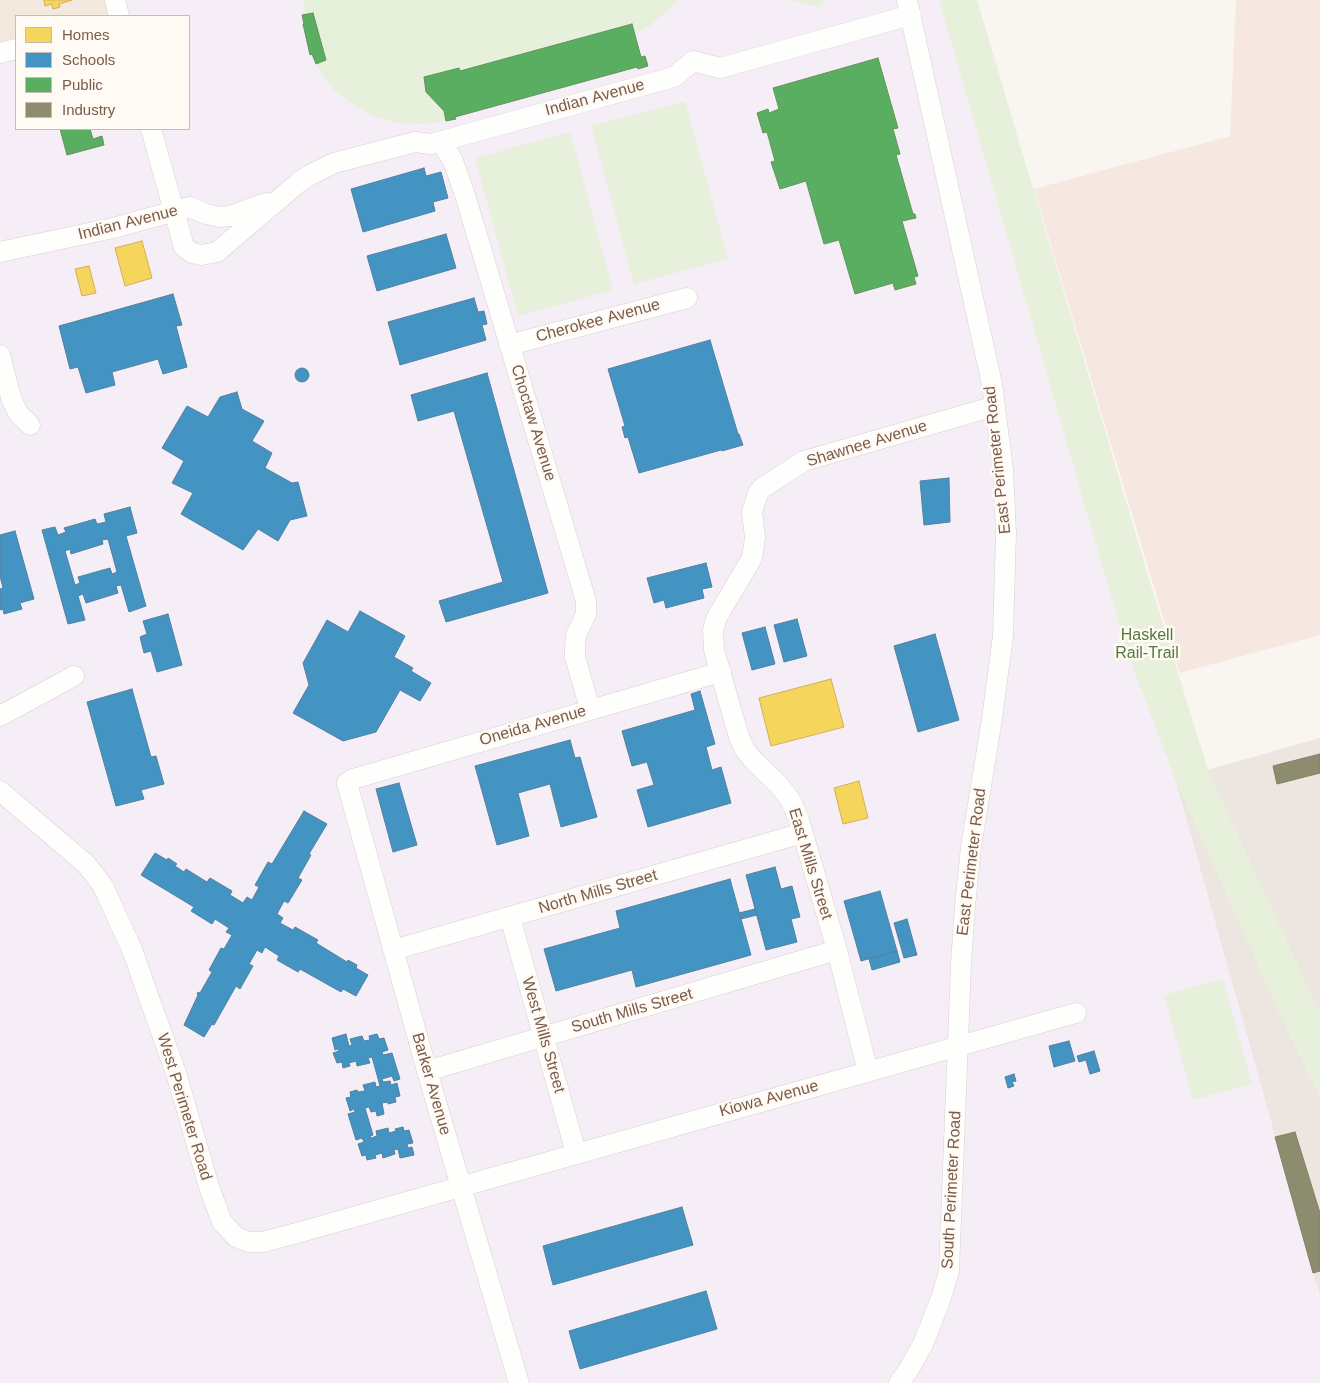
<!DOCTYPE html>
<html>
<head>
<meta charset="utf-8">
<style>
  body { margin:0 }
  #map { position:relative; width:1320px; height:1383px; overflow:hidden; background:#f9f5f0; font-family:Arial,sans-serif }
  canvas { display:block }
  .legend { position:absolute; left:15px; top:15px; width:175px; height:115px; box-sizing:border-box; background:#fffaf3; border:1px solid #cabbb1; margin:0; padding:6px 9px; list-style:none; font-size:15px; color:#7a5c4d }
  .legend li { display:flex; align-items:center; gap:10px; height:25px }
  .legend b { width:25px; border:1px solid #cabbb1 }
</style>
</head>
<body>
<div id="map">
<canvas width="1320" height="1383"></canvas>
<ul class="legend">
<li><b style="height:14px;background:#f6d55c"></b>Homes</li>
<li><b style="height:14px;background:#4393c3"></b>Schools</li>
<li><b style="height:14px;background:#5aae61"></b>Public</li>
<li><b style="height:14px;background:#8c8c6e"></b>Industry</li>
</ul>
</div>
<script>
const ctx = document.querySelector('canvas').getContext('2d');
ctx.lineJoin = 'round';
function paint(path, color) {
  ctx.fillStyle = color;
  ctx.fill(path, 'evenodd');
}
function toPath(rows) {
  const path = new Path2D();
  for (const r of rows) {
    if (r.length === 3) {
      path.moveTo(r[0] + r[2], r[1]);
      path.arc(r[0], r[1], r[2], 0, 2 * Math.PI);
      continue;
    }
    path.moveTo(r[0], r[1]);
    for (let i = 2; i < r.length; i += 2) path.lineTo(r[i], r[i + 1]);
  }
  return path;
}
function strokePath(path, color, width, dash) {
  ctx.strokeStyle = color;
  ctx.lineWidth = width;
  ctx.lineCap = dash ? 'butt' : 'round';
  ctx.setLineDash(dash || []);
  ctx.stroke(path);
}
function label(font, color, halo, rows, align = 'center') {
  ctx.font = font + ' Arial,sans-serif';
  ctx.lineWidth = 5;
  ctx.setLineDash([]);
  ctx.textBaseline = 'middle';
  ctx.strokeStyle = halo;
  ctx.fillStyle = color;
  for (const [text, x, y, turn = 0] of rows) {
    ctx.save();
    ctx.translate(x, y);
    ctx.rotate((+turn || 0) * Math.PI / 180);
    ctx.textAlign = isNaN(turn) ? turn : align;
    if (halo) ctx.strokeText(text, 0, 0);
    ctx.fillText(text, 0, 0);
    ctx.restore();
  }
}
const residential = toPath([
  [0,0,123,0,127,16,16,16,16,57,0,61]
]);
const commercial = toPath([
  [1236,0,1320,0,1320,635,1180,673,1034,189,1230,136]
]);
const industrial = toPath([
  [1320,738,1320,1297,1175,779,1195,776,1208,770]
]);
const education = toPath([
  [123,0,939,0,1127,652,1175,779,1320,1297,1320,1383,0,1383,0,260,7,259,0,234,0,61,16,57,16,129,189,129,189,16,127,16]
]);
const green = toPath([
  [303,0,679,0,651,25,635,34,641,57,645,56,648,66,638,69,637,67,456,117,456,119,446,121,422,124,397,123,373,116,352,104,333,89,322,75,312,54,310,55,303,24,304,23,302,15,305,14],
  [788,0,827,0,818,7],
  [939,0,977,0,1150,582,1208,770,1320,1013,1320,1097,1286,1028,1175,779,1127,652],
  [685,101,728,259,634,284,591,126],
  [570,132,613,290,518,316,475,158],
  [1223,979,1252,1084,1193,1100,1164,995]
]);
const homes = toPath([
  [44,0,72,0,59,4,60,7,53,9,52,4,45,6,44,0],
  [142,241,152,278,125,286,115,248,142,241],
  [89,266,96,293,82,296,75,269,89,266],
  [831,679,844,727,771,746,759,698,831,679],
  [859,781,868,818,843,824,834,788,859,781]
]);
const schools = toPath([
  [424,168,426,176,441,172,448,198,433,202,435,211,363,232,351,189,424,168],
  [446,234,456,268,377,291,367,256,446,234],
  [173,294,182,325,176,326,187,367,163,374,158,359,112,372,115,385,86,393,78,367,70,369,59,326,173,294],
  [474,298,478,312,484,311,487,324,482,325,486,340,400,365,388,322,474,298],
  [710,340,738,434,739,434,743,445,722,451,721,450,639,473,628,437,625,438,622,427,625,426,608,369,710,340],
  [302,375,7],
  [487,373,548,593,446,622,439,601,503,582,454,411,418,421,411,395,487,373],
  [237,392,242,409,264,421,252,441,272,453,265,468,292,483,298,482,307,516,290,520,278,541,258,529,243,550,181,514,193,493,172,483,184,461,162,448,187,406,208,417,220,397,237,392],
  [949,478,950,522,924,525,920,481,949,478],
  [130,507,137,533,126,536,146,606,129,612,121,585,116,586,118,593,86,603,83,594,78,596,85,620,68,624,42,530,55,527,58,535,66,532,64,528,95,519,97,524,106,522,104,514,130,507],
  [108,539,117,572,112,574,110,568,78,577,80,583,75,585,65,551,70,549,71,554,103,544,102,540,108,539],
  [15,531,34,599,20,603,22,609,4,614,3,609,0,610,0,589,3,588,0,576,0,535,15,531],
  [706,563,712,587,702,589,704,598,666,608,664,600,654,603,647,578,706,563],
  [360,611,405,636,394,657,413,668,411,671,431,683,420,701,400,690,376,732,343,741,293,713,309,685,303,663,327,620,348,632,360,611],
  [168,614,182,665,157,672,151,651,144,653,140,637,147,634,143,621,168,614],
  [797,619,807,656,784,662,774,625,797,619],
  [765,627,775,664,752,670,742,633,765,627],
  [935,634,959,720,918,732,894,646,935,634],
  [132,689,151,757,156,756,164,784,141,790,144,799,116,806,87,702,132,689],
  [700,691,715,744,706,747,712,770,721,767,731,803,648,827,637,790,654,785,647,762,632,766,622,731,695,710,691,694,700,691],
  [570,740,575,758,580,757,597,817,561,827,550,784,518,793,529,836,497,845,475,766,570,740],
  [399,783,417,845,393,852,376,789,399,783],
  [304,811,327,824,309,854,311,855,298,878,302,880,288,903,284,901,277,914,283,918,280,923,293,930,295,927,318,940,316,943,347,962,348,960,357,965,356,968,368,975,356,996,343,989,341,992,300,969,298,972,277,960,279,956,265,947,262,953,257,950,249,964,253,966,240,989,236,986,214,1025,212,1024,204,1037,184,1025,198,995,197,994,198,992,200,993,212,972,209,970,221,948,224,949,232,935,226,932,229,928,215,919,212,924,191,911,194,907,141,875,155,853,167,860,168,858,177,864,175,866,184,872,186,869,207,882,210,878,232,891,230,895,243,903,247,897,252,900,259,887,255,885,268,862,272,864,304,811],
  [775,867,781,889,792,886,800,917,791,919,797,942,766,950,746,875,775,867],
  [730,879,751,955,636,987,632,970,556,991,544,949,620,928,616,911,730,879],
  [880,891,897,951,861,961,844,901,880,891],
  [755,909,757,915,741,919,739,913,755,909],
  [907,919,917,955,904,958,894,923,907,919],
  [897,951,900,962,872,970,869,959,897,951],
  [346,1034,349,1046,352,1045,350,1039,362,1036,364,1041,370,1040,369,1036,377,1034,379,1039,384,1038,388,1050,382,1052,383,1055,392,1053,400,1079,394,1081,392,1076,382,1079,383,1082,390,1081,391,1085,397,1083,400,1096,395,1097,396,1102,388,1104,388,1102,382,1103,384,1114,377,1116,376,1111,371,1112,369,1107,365,1108,373,1135,370,1136,371,1138,377,1136,376,1131,388,1128,389,1133,396,1131,395,1129,403,1127,404,1131,409,1130,413,1143,407,1144,408,1148,412,1147,414,1155,400,1158,398,1149,394,1150,395,1154,383,1158,382,1153,375,1155,376,1158,367,1160,366,1155,362,1156,358,1144,364,1142,362,1138,356,1140,348,1114,355,1112,354,1109,350,1111,346,1098,351,1097,350,1092,357,1090,358,1092,365,1091,363,1085,375,1082,376,1087,380,1086,372,1057,368,1058,370,1063,357,1066,356,1061,349,1063,350,1066,343,1068,342,1062,337,1063,333,1053,339,1051,338,1049,335,1050,332,1038,346,1034],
  [1069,1041,1075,1061,1054,1067,1049,1046,1069,1041],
  [1094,1051,1100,1071,1090,1074,1086,1060,1079,1062,1077,1056,1094,1051],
  [1014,1074,1016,1081,1012,1082,1014,1086,1008,1088,1005,1077,1014,1074],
  [682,1207,693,1245,553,1285,543,1246,682,1207],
  [706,1291,717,1329,580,1369,569,1331,706,1291]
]);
const public = toPath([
  [313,13,326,60,316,64,312,54,310,55,303,24,304,24,302,15,313,13],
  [632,24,641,57,645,56,648,66,638,69,637,67,455,117,456,119,446,121,444,111,426,92,424,77,459,68,460,71,632,24],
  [878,58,898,128,893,129,900,154,896,155,913,214,915,214,916,218,902,221,918,276,914,277,916,284,895,290,893,283,855,294,839,240,824,244,806,181,780,189,771,162,775,161,767,132,763,133,757,113,768,109,769,113,779,109,773,88,878,58],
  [60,129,90,129,93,139,102,136,104,145,67,155,60,129]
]);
const industry = toPath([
  [1320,754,1320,773,1277,784,1273,766,1320,754],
  [1295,1132,1320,1213,1320,1271,1313,1273,1275,1137,1295,1132]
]);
const minor = toPath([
  [115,0,119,16],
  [0,53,16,49],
  [151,129,184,247,192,253,202,255,217,252,298,183,308,176,334,163,415,142,431,144,674,77,693,61,720,68,911,15],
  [441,141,453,161,465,195,586,601,586,614,576,635,575,649,575,657,590,709],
  [0,252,113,228,190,207,206,214,220,217,230,216,266,203],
  [509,345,687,298],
  [0,355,12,401,19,414,30,425],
  [0,716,74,676],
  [0,791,86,864,103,886,133,952,149,998,176,1073,210,1190,222,1222,236,1237,249,1242,263,1242,304,1231,1076,1013],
  [510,917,576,1153],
  [393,950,803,833],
  [427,1071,837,950],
  [868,1072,837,950,799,820,791,801,779,785,754,761,745,750,739,737,714,650,713,630,717,617,752,558,755,538,752,512,758,493,762,488,804,461,995,406],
  [519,1383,427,1071,347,783,353,779,721,672],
  [899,1383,909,1369,923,1344,941,1298,949,1271,961,964,965,906,971,847,992,719,1003,636,1006,533,1003,469,992,384,907,0]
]);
const streetNames = [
  ["Indian Avenue",595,98,-15],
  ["Indian Avenue",128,223,-14],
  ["Cherokee Avenue",598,321,-15],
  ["Choctaw Avenue",533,423,73],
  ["Shawnee Avenue",867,444,-17],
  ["East Perimeter Road",998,460,-96],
  ["Oneida Avenue",533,726,-16],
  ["East Perimeter Road",972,862,-83],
  ["East Mills Street",810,864,73],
  ["North Mills Street",598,892,-16],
  ["South Mills Street",632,1011,-16],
  ["West Mills Street",543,1035,74],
  ["Barker Avenue",431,1084,74],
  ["Kiowa Avenue",769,1099,-15],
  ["West Perimeter Road",184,1107,73],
  ["South Perimeter Road",952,1190,-87]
];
const parkNames = [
  ["Haskell",1147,636],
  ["Rail-Trail",1147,654]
];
paint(residential, '#f2e8de');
paint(commercial, '#f6e8e1');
paint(industrial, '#ede5e0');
paint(education, '#f6eef6');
paint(green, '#e7f0db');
paint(homes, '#f6d55c');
strokePath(homes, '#d1b158', 1);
paint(schools, '#4393c3');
strokePath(schools, '#5482a0', 1);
paint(public, '#5aae61');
strokePath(public, '#64955b', 1);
paint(industry, '#8c8c6e');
strokePath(industry, '#877e64', 1);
strokePath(minor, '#d7d1cb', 21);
strokePath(minor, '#fefefd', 20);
label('16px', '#7a5c4d', '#fffaf3', streetNames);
label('16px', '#537a41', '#fffaf3', parkNames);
</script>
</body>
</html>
